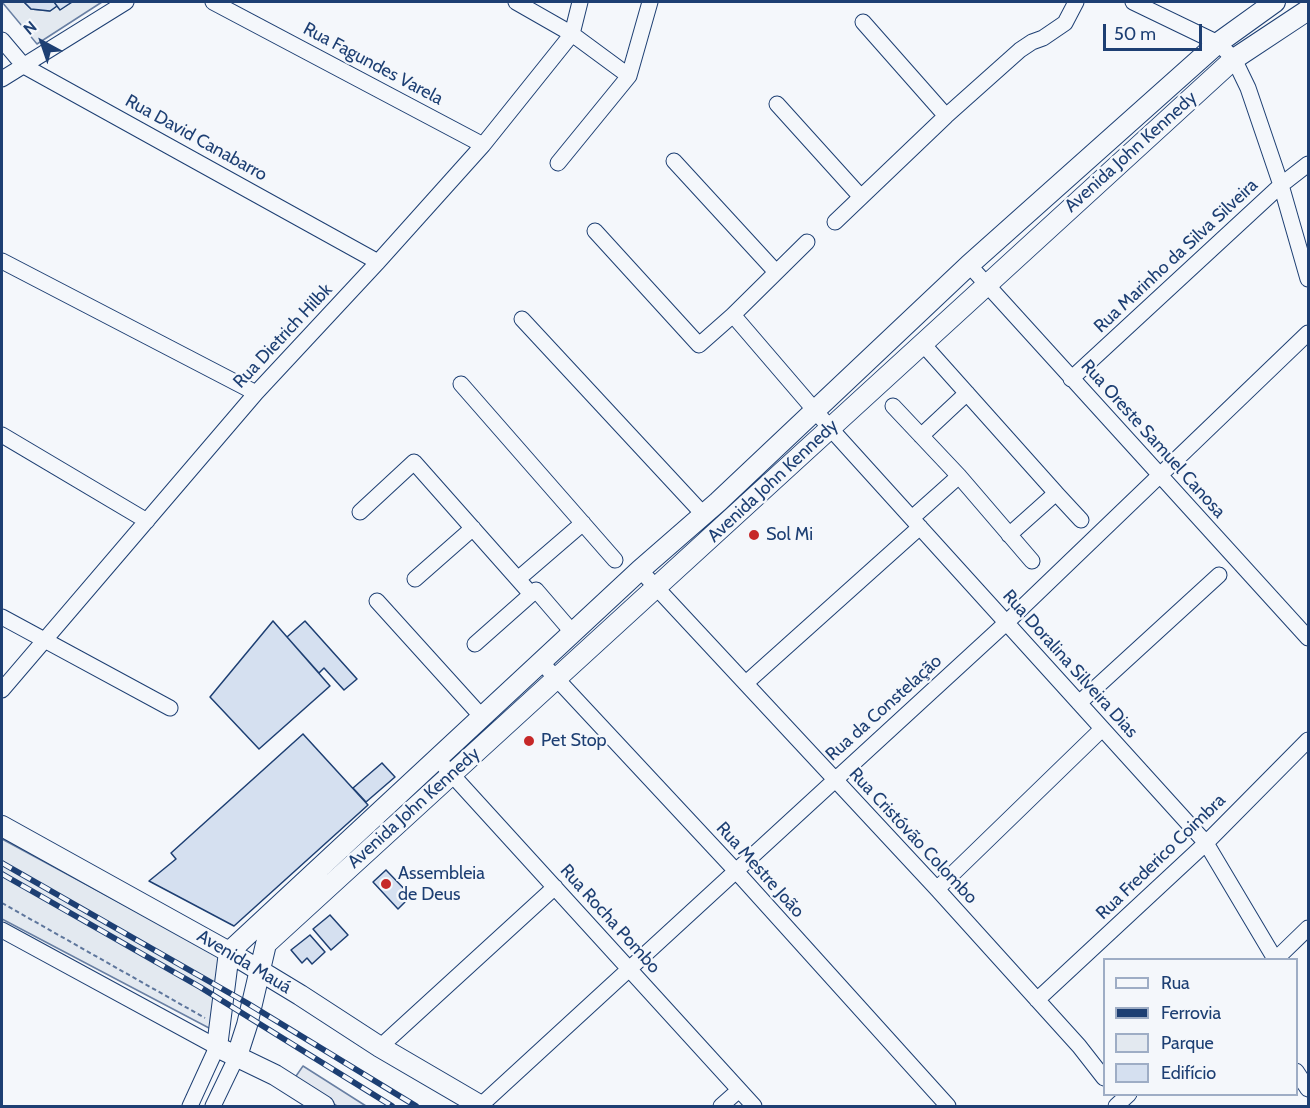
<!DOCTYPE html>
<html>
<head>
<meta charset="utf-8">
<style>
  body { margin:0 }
  #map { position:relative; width:1310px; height:1108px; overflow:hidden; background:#f4f7fb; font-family:Cabin,sans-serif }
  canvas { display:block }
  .frame { position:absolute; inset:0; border:3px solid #1d3f73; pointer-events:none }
  .legend { position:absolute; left:1103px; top:958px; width:195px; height:138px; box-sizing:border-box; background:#f4f7fb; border:2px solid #9eadc5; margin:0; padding:8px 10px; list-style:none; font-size:18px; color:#1d3f73 }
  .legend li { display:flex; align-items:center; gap:12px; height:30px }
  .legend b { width:30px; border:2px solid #9eadc5 }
  .north { position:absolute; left:12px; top:12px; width:60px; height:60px; -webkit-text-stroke:4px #f4f7fb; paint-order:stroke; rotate:320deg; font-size:16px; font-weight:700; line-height:24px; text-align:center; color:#1d3f73 }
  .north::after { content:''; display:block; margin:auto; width:21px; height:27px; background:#1d3f73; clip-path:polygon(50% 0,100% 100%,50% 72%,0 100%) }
  .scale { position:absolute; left:1103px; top:24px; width:99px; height:27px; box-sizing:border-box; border:3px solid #1d3f73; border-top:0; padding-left:8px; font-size:18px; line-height:21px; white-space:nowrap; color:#1d3f73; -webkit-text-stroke:4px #f4f7fb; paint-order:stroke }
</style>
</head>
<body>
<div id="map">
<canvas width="1310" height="1108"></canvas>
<div class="frame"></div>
<ul class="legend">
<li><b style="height:8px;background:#f4f7fb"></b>Rua</li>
<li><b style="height:8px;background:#1d3f73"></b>Ferrovia</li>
<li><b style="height:16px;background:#e3e9f0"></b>Parque</li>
<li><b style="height:16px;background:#d5e0f0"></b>Edifício</li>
</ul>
<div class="north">N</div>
<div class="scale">50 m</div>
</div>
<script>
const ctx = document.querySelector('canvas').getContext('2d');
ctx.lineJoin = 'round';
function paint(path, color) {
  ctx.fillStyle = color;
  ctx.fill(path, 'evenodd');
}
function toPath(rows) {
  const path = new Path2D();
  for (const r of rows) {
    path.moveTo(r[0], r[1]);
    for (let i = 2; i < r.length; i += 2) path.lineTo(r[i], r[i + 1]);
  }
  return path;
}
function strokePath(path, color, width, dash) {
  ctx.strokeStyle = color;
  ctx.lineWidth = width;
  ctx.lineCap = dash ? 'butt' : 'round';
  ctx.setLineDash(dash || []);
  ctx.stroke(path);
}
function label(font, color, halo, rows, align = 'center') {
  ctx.font = font + ' Cabin,sans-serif';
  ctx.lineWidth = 4.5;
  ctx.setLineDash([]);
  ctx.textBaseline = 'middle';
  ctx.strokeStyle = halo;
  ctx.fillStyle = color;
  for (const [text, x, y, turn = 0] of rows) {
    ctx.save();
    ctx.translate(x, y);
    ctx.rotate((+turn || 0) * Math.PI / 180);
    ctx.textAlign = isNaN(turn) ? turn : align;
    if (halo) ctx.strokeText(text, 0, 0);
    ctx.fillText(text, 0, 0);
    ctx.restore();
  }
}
const green = toPath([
  [2,2,24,2,31,9,50,11,57,6,60,9,72,2,102,2,37,44,2,2],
  [2,839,217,955,223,962,214,1025,209,1028,2,919,2,839]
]);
const parking = toPath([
  [303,1066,366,1106,337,1106,294,1079,303,1066]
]);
const building = toPath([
  [24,2,54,2,57,6,50,11,31,9,24,2],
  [54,2,72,2,60,10,54,2],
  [273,621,330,686,259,749,210,697,273,621],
  [305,621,357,679,344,690,324,668,319,673,287,637,305,621],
  [303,734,368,805,234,926,149,881,176,859,171,853,303,734],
  [382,763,395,777,366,802,353,788,382,763],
  [386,870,411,896,398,909,373,882,386,870],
  [330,915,348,935,331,950,313,929,330,915],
  [310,935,325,952,312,964,307,958,302,963,291,950,310,935]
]);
const path = toPath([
  [2,903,205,1018]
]);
const minor = toPath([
  [213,2,483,145],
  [516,2,572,34,629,76],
  [1133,2,1218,43,1234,59,1248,88,1281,185,1308,279],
  [863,22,946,116],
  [2,40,24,66,378,262],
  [2,79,126,2],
  [777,104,861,197],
  [674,161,776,272],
  [558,163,629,76,650,2],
  [835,222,946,116,1020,50,1032,42,1043,38,1065,23,1076,2],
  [595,231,699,345,733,315,807,242],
  [2,261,256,393],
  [969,265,1308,638],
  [733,315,830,428,1206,843,1275,959],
  [522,319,704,515],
  [922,343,1056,493],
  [1071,379,1281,185,1308,164],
  [461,384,615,560],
  [893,406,959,476],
  [2,435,147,521],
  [921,436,967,393],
  [360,512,414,462,531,594],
  [912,518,959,476,1032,561],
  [1009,535,1056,493,1081,520],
  [640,570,937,889,1079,1046,1104,1078],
  [415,579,473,528],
  [518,579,583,523],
  [377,601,482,717],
  [2,617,170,708],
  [475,644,536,590,573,633],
  [541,662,735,870,948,1106],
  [746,683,920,527],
  [2,690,256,393,378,262,483,145,572,34,580,2],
  [1079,703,1219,575],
  [445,767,754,1106],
  [937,889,1102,729],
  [2,930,217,1047,190,1106],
  [1275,960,1308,928],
  [1037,1000,1206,843,1308,740],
  [380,1047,555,887],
  [1296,1071,1308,1089],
  [213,1106,237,1056],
  [480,1106,1006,623,1308,333],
  [721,1106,739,1090],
  [1116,1106,1129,1094]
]);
const major = toPath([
  [2,826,229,952,300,995,380,1047,481,1106],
  [237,1056,247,1025,266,944,1234,59,1308,10],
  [324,1106,275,1075,217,1047,229,952,640,570,718,502,969,265,1218,43,1275,2]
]);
const rail = toPath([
  [2,863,247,1003,416,1106],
  [2,874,200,987,392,1106]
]);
const markers = [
  [754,535,6,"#c62828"],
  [529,741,6,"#c62828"],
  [386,884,6,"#c62828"]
];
const streetNames = [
  ["Rua Fagundes Varela",373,64,28],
  ["Rua David Canabarro",196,138,29],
  ["Avenida John Kennedy",1131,152,-42],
  ["Rua Marinho da Silva Silveira",1176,256,-43],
  ["Rua Dietrich Hilbk",283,336,-47],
  ["Rua Oreste Samuel Canosa",1153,439,48],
  ["Avenida John Kennedy",773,481,-43],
  ["Rua Doralina Silveira Dias",1070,664,48],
  ["Rua da Constelação",884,708,-42],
  ["Avenida John Kennedy",414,808,-42],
  ["Rua Cristóvão Colombo",913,836,47],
  ["Rua Frederico Coimbra",1161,857,-44],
  ["Rua Mestre João",760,870,48],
  ["Rua Rocha Pombo",610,919,48],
  ["Avenida Mauá",244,962,31]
];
const poiNames = [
  ["Sol Mi",766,535],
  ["Pet Stop",541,741],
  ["Assembleia",398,874],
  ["de Deus",398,895]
];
paint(green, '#e3e9f0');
strokePath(green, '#687fa3', 1.5);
paint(parking, '#e3e8f0');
strokePath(parking, '#687fa3', 1.5);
paint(building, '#d5e0f0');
strokePath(building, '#1d3f73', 1.5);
strokePath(minor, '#1d3f73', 17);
strokePath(major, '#1d3f73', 22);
strokePath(path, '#5e769c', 2, [4.5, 3]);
strokePath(minor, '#f4f7fb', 15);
strokePath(major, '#f4f7fb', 20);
strokePath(rail, '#1d3f73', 6);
strokePath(rail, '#f4f7fb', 4, [11]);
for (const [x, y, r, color] of markers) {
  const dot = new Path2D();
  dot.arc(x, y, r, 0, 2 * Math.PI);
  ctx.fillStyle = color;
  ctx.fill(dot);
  strokePath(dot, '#f4f7fb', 2);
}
label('18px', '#1d3f73', '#f4f7fb', streetNames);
label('18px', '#1d3f73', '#f4f7fb', poiNames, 'left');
</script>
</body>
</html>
